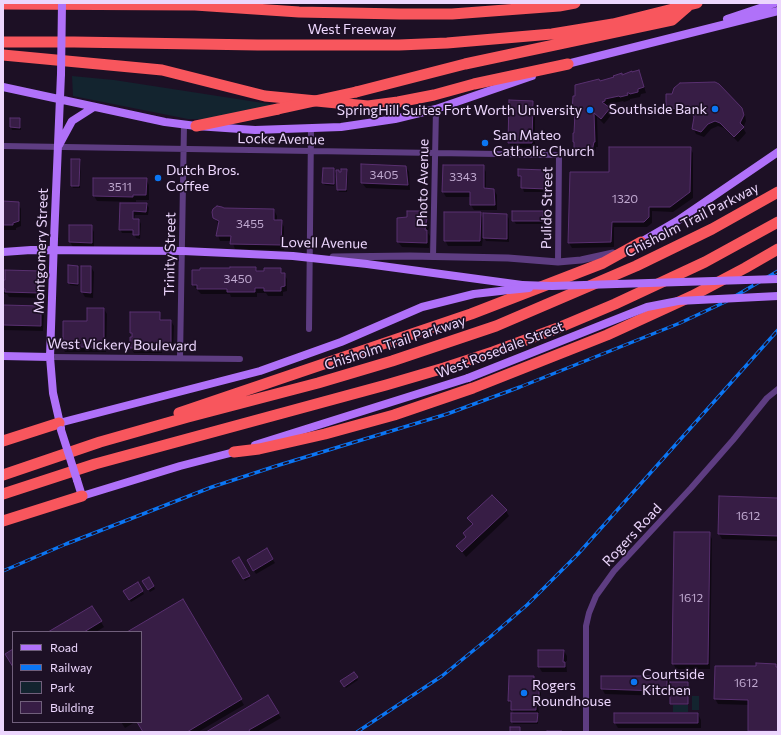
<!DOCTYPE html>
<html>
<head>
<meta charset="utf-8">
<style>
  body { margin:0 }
  #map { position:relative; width:781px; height:735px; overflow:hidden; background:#1d1025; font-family:Commissioner,sans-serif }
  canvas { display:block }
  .frame { position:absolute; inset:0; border:4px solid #ecd6fd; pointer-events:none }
  .legend { position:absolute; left:12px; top:631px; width:130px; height:92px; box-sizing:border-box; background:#1d1025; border:1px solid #705f7b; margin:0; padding:5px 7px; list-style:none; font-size:12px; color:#ecd6fd }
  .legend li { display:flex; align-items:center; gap:8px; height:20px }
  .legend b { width:20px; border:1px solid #705f7b }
</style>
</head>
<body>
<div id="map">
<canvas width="781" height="735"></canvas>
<div class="frame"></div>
<ul class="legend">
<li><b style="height:5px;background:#b071f9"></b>Road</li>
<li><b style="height:5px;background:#0b76f4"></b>Railway</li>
<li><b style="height:11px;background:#13242f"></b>Park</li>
<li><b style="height:11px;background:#371d45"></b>Building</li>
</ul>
</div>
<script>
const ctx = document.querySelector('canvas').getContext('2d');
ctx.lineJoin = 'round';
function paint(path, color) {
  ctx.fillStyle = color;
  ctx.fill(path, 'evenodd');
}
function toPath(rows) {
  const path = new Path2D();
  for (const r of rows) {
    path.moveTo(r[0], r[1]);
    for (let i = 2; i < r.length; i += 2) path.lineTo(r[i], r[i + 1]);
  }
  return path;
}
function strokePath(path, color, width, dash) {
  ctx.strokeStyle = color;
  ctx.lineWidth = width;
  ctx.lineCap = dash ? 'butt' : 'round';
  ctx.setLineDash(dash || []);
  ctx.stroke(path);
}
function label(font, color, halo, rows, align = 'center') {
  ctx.font = font + ' Commissioner,sans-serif';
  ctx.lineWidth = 3.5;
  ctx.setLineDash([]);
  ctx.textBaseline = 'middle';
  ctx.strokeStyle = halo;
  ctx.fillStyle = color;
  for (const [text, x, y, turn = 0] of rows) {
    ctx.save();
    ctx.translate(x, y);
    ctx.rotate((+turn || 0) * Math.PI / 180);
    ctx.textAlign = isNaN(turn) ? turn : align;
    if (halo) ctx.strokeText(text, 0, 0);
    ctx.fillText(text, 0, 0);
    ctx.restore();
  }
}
const green = toPath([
  [72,76,114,80,276,105,206,119,188,119,73,96],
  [692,696,699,696,699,710,692,710],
  [673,705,688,705,688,712,673,712]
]);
const shadow = toPath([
  [638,71,641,77,646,93,641,94,640,97,630,99,630,100,624,102,623,101,607,105,612,114,604,124,597,117,598,147,596,147,595,156,580,156,575,148,574,142,575,134,576,116,573,112,600,82],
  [682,83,742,109,745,115,746,121,743,128,746,133,738,142,724,128,718,126,711,129,704,137,696,134,693,128,694,116,690,114,670,113,667,108,667,95,673,95,674,89,677,85],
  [532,102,535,107,535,148,512,148,509,143],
  [11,119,20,119,21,122,21,130,12,130,11,127],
  [690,148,693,153,693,198,673,212,652,211,652,223,647,227,614,227,614,247,572,248,569,243,571,173,610,173],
  [80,160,81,162,80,188,73,188,72,186],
  [362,165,406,167,409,172,410,190,366,188,362,183],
  [483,166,486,172,486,189,494,190,497,195,497,210,474,210,471,205,471,197,446,197,443,192],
  [334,169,337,175,339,171,340,173,346,170,348,172,347,192,339,192,338,190,338,179,335,174,334,186,325,185,323,183],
  [544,171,546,177,549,181,549,192,524,192,519,175],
  [146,179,149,185,149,200,136,200,136,202,97,201,94,196],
  [3,203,18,203,21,209,21,226,16,228,16,230,3,230],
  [121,204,147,204,149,208,148,215,135,215,134,220,139,220,141,224,140,239,136,238,134,233,122,233,120,229],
  [274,210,277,216,277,221,281,221,284,227,284,250,235,249,232,241,220,241,218,235,219,225,213,215],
  [422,212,424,219,426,219,429,225,428,233,430,236,429,248,402,247,398,242,408,218],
  [543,212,545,215,545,224,516,224,514,221],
  [480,213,484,220,507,215,509,219,509,242,486,241,483,236,482,246,448,246,445,240],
  [70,226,91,226,94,232,94,248,73,247,70,242],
  [69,266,77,267,79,269,78,286,70,285,69,283],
  [82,267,91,267,94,272,93,298,85,297,82,292],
  [256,268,258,272,280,269,287,279,287,291,283,292,283,296,268,296,266,293,257,293,257,297,231,297,230,294,201,294,193,285],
  [40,272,43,277,43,298,9,297,7,294,3,294,3,281],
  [3,306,41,307,44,312,43,331,3,330],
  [104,309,107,314,106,352,65,352,62,347,88,322],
  [159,313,162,321,171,321,174,326,173,350,162,350,162,353,134,353,131,348,133,336,131,333],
  [492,497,506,511,509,516,466,557,458,546,467,537,473,525,469,519],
  [778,499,778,541,722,539,719,534],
  [709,533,712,539,710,669,676,669,673,663],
  [266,549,275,563,256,574,248,560],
  [238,558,250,578,245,581,233,561],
  [148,578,155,589,150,592,143,582],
  [138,583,144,594,131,602,124,591],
  [182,601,244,705,198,732,144,732,138,722,141,722,141,632,129,632],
  [92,607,104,627,96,632,50,632],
  [564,651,567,656,567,661,566,661,567,672,542,672,539,667],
  [775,665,778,668,778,732,749,732,749,705,718,704,715,699,716,667,757,667],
  [353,673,358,680,346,688,341,681],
  [533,677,536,682,536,687,538,687,541,693,541,704,538,704,539,715,537,715,538,724,513,724,512,722,514,714,509,701],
  [602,677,667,677,670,683,688,684,688,704,671,704,671,694,662,694,662,696,605,694,602,689],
  [268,697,281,718,257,732,208,732],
  [698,714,701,720,701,728,618,728,615,723],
  [121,722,135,722,125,728]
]);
const building = toPath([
  [639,70,644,87,638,89,638,92,630,94,629,93,627,93,628,95,620,97,619,96,605,99,605,101,602,102,610,108,601,119,594,113,595,142,594,142,592,151,576,151,576,148,574,148,574,142,573,142,573,133,574,133,575,113,572,112,573,96,575,96,575,85,599,79,600,81,614,77,613,76,622,73,622,75,632,71,632,72,639,70],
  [680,83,715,82,719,84,742,108,744,115,740,123,744,127,734,137,720,123,715,121,708,124,701,132,692,129,694,117,691,111,686,109,666,108,666,94,672,94,674,88,680,83],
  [509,100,533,101,532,143,508,143,509,100],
  [10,118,20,118,20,128,10,127,10,118],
  [609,147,691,147,690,192,670,207,649,207,649,217,644,222,612,222,611,242,568,243,570,172,609,172,609,147],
  [71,159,80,159,79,186,71,186,71,159],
  [361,164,406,166,408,185,361,183,361,164],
  [443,165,484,165,484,188,494,189,495,205,470,205,470,192,442,192,443,165],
  [323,168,334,168,334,184,322,183,323,168],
  [341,169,347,169,346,190,337,190,336,170,339,170,339,172,341,172,341,169],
  [518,169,545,170,544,176,548,176,548,189,521,188,521,176,518,176,518,169],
  [93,178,147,178,146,195,133,195,133,197,93,196,93,178],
  [3,201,19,202,19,221,13,223,13,225,3,225,3,201],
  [120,203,147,203,146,212,133,211,133,219,139,219,139,235,133,235,133,230,119,230,120,203],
  [217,206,222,207,224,208,274,209,274,220,282,220,281,245,230,244,231,236,216,236,219,221,213,218,212,212,213,209,217,206],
  [407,211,422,211,422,218,427,218,425,230,427,230,427,243,397,242,397,218,407,217,407,211],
  [512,211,543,211,543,221,512,221,512,211],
  [444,212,481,212,480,241,444,241,444,212],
  [483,213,507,214,507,239,483,238,483,213],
  [69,225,92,225,92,243,69,242,69,225],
  [68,265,78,266,78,284,68,283,68,265],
  [81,266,91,266,91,293,81,292,81,266],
  [230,267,256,267,256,271,264,271,264,268,281,268,281,273,285,273,285,286,281,287,281,291,264,291,264,288,255,288,255,292,227,292,227,289,197,289,197,285,192,285,192,270,200,270,200,268,230,268,230,267],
  [5,270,41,271,40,293,5,292,5,289,3,289,3,280,5,280,5,270],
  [3,305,41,306,41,326,3,325,3,305],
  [87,308,104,308,104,347,61,347,61,339,63,339,63,321,87,321,87,308],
  [130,312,160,312,160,320,171,320,171,346,160,345,160,348,130,348,130,337,132,337,132,333,130,333,130,312],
  [492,495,507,510,462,552,456,546,466,537,463,533,473,524,467,518,492,495],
  [719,496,778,498,778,536,718,534,719,496],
  [674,532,710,532,708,664,672,664,674,532],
  [267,548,273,559,253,571,247,560,267,548],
  [239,557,250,576,243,579,232,561,239,557],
  [149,577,154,586,148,590,142,581,149,577],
  [138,582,143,591,129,600,123,591,138,582],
  [183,599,242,699,187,732,143,732,137,722,141,722,141,632,127,632,183,599],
  [92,606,102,621,84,632,48,632,92,606],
  [13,649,13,667,5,654,13,649],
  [538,650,564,650,563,662,565,662,565,667,538,667,538,650],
  [756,663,776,664,776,667,778,667,778,731,748,731,748,700,714,699,715,666,756,666,756,663],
  [354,672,358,677,344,687,340,681,354,672],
  [509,676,534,676,534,686,539,686,539,699,536,699,536,710,511,710,511,701,508,701,509,676],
  [601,676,667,676,667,689,660,689,659,691,601,689,601,676],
  [670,682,688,682,688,704,670,704,670,682],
  [268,695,279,713,249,730,250,732,206,732,268,695],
  [511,713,538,713,537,722,511,722,511,713],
  [614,713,698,713,698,723,614,723,614,713],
  [510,727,520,727,520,732,510,732,510,727],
  [547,731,562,731,562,732,547,732,547,731]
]);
const minor = toPath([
  [3,146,559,155,558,262],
  [433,257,436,109],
  [309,329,311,129],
  [50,357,240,359],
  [180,358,184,125],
  [586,732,586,626,589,613,596,596,614,571,691,488,733,440,767,398,778,389]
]);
const tertiary = toPath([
  [333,257,410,256,508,258,558,262,581,260,613,253]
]);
const secondary = toPath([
  [727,19,775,3],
  [563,65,778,11],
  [61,74,54,239,50,357,53,393,61,428],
  [3,87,165,122,196,126,255,130,341,127,395,119,436,109,532,76],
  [59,145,72,121,94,107],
  [641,242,677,221,778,152],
  [3,252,31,250,183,251,293,256,367,264,522,285],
  [3,356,50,357],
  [59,423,260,371,341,342,422,307,474,294,509,290],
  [255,445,468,378],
  [77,480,82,496,180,466,238,451]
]);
const motorway = toPath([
  [3,4,195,5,299,12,400,14,452,14,559,6,575,3],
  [3,42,74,42,258,45,399,45,447,43,552,34,613,24,697,3],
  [3,55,162,70,265,96,368,106,398,102,434,95,474,84,568,64],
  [356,92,465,64,672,20,687,7],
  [196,126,278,109],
  [179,413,471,314,603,263,641,242],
  [3,441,59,423],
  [234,452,259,449,325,434,394,415,473,388,607,335,692,296,745,268,778,249],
  [3,475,100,442,188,417,318,383,392,361,496,326,636,266,712,229,778,192],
  [3,494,95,464,386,385,444,368,493,352,558,328,615,304,705,262,778,222],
  [3,521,82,496]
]);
const rail = toPath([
  [3,571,66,544,212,487,276,466,447,414,520,387,680,323,725,302,778,271],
  [357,732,442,676,490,637,527,605,578,554,778,330]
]);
const secondaryBridge = toPath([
  [61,74,62,3],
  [522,285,552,286,778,279],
  [509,290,529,288],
  [468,378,647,307,678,301,778,296],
  [61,430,77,480]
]);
const motorwayBridge = toPath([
  [278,109,356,92]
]);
const markers = [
  [715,109,4,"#0b76f4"],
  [590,110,4,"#0b76f4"],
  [485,143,4,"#0b76f4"],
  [158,178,4,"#0b76f4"],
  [634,682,4,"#0b76f4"],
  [524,693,4,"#0b76f4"]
];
const numberNames = [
  ["3405",384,175],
  ["3343",463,177],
  ["3511",120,187],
  ["1320",625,199],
  ["3455",250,224],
  ["3450",238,279],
  ["1612",748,516],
  ["1612",691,598],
  ["1612",746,683]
];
const streetNames = [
  ["West Freeway",352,29],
  ["Locke Avenue",281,139,1],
  ["Photo Avenue",423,183,-89],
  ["Pulido Street",547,208,-89],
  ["Chisholm Trail Parkway",692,220,-27],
  ["Lovell Avenue",324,243,1],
  ["Montgomery Street",41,251,-88],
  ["Trinity Street",170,254,-89],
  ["Chisholm Trail Parkway",395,343,-18],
  ["West Vickery Boulevard",122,345,1],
  ["West Rosedale Street",500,350,-21],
  ["Rogers Road",632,535,-47]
];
const poiNames = [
  ["Southside Bank",707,109,"right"],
  ["SpringHill Suites Fort Worth University",582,110,"right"],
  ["San Mateo",493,135],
  ["Catholic Church",493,151],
  ["Dutch Bros.",166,170],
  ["Coffee",166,186],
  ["Courtside",642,674],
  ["Kitchen",642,690],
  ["Rogers",532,685],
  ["Roundhouse",532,701]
];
paint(green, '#13242f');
paint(shadow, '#0007');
paint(building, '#371d45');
strokePath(building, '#593070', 1);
strokePath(minor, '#5e3d82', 6);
strokePath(tertiary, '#5e3d82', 7);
strokePath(secondary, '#b071f9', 8);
strokePath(motorway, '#f8565d', 11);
strokePath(rail, '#0b76f4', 3.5);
strokePath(rail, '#1d1025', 2, [6]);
strokePath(secondaryBridge, '#b071f9', 8);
strokePath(motorwayBridge, '#f8565d', 11);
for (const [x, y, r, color] of markers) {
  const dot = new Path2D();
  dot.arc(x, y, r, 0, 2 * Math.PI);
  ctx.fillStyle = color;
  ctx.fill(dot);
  strokePath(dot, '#1d1025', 1.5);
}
label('12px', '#bfa8cf', null, numberNames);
label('14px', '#ecd6fd', '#1d1025', streetNames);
label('14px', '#ecd6fd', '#1d1025', poiNames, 'left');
</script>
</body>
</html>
